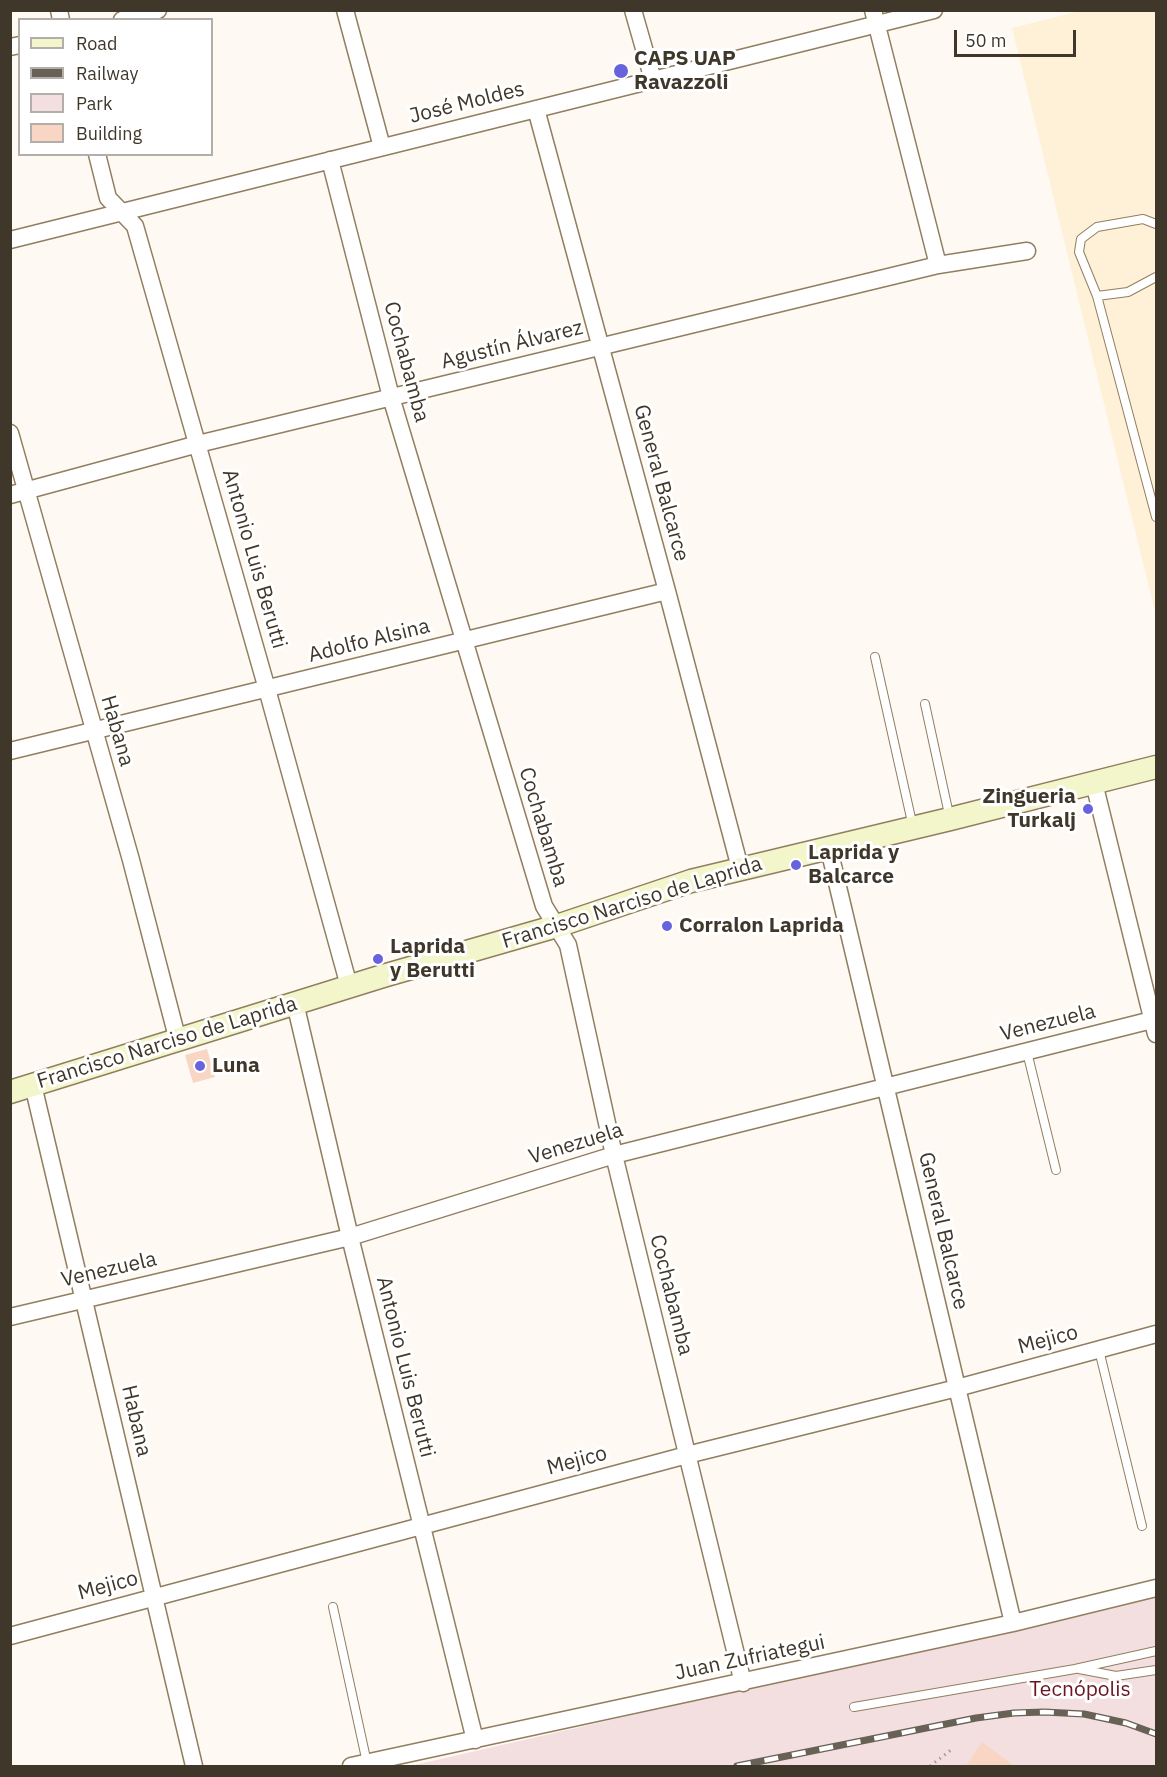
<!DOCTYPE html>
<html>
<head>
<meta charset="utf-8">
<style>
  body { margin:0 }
  #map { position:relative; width:1167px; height:1777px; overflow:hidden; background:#fefaf3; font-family:"IBM Plex Sans",sans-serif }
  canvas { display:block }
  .frame { position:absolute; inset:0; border:12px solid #3f372a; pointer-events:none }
  .legend { position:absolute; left:18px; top:18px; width:195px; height:138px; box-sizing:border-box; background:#fff; border:2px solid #b2afaa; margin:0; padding:8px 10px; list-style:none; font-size:18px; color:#3f372a }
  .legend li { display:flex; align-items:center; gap:12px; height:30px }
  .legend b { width:30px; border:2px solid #b2afaa }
  .scale { position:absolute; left:954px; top:30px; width:122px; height:27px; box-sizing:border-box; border:3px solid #3f372a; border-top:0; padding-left:8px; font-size:18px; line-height:21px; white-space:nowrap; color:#3f372a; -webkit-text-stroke:4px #fff; paint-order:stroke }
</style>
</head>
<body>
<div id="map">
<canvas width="1167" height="1777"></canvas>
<div class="frame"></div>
<ul class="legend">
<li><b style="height:8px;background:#f3f5ca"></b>Road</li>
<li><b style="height:8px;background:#686155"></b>Railway</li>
<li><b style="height:16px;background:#f4dfe0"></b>Park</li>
<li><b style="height:16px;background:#f9d6c4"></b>Building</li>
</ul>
<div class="scale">50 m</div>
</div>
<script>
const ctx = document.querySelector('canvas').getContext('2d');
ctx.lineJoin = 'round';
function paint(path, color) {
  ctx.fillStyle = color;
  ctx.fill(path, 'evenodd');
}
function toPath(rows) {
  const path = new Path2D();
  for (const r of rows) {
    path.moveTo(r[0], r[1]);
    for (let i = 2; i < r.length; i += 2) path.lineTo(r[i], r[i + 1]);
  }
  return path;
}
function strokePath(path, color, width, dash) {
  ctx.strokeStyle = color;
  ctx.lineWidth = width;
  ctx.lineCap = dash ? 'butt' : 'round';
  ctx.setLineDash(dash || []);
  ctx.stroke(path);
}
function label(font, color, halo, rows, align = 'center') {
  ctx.font = font + ' "IBM Plex Sans",sans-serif';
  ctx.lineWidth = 6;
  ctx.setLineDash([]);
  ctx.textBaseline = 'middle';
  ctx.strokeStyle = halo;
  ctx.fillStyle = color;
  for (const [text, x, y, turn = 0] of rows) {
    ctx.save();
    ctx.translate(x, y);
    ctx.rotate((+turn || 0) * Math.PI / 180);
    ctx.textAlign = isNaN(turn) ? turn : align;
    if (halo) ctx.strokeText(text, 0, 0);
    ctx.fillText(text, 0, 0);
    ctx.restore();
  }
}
const built = toPath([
  [1080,11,1156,11,1156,616,1012,28]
]);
const green = toPath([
  [1156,1595,1156,1766,410,1766]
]);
const building = toPath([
  [207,1049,215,1077,193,1083,185,1055],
  [982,1742,1016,1767,965,1767]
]);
const path = toPath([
  [930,1766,951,1750]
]);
const lane = toPath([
  [1156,224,1143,219,1097,227,1081,239,1079,252,1097,296,1156,517],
  [1097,296,1128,292,1156,277],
  [875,657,913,827],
  [925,704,950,819],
  [1027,1052,1056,1170],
  [1099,1350,1142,1526],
  [333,1607,367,1763],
  [1079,1669,1116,1676,1156,1670],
  [854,1707,1075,1669,1156,1651]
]);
const street = toPath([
  [59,10,61,20],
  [345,10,382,147],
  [633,10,653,80],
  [873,10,938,265],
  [122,20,158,10],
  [10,47,20,45],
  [536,109,667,591,740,868],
  [97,154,108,198,135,226,267,689,349,986],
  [330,160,391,397,544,906,568,945,614,1155,743,1683],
  [10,240,934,10],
  [10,433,131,860,178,1041],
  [10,495,198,444,938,265,1027,251],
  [10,751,667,591],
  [1094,783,1156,1034],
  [829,849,1013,1623],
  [295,1003,350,1237,475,1740],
  [33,1085,194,1766],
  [10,1317,350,1237,614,1155,1156,1019],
  [10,1636,687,1455,957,1388,1156,1334],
  [351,1766,1013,1623,1156,1588]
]);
const secondary = toPath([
  [10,1092,383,976,557,926,691,881,950,819,1156,767]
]);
const rail = toPath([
  [737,1766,976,1718,1014,1713,1044,1712,1084,1714,1126,1723,1156,1734]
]);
const markers = [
  [621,71,8,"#6763dc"],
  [1088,809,6,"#6763dc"],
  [796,865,6,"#6763dc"],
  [667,926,6,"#6763dc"],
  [378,959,6,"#6763dc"],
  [200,1066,6,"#6763dc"]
];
const poiNames = [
  ["CAPS UAP",634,59],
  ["Ravazzoli",634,83],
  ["Zingueria",1076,797,"right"],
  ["Turkalj",1076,821,"right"],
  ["Laprida y",808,853],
  ["Balcarce",808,877],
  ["Corralon Laprida",679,926],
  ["Laprida",390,947],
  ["y Berutti",390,971],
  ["Luna",212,1066]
];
const streetNames = [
  ["José Moldes",467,103,-14],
  ["Agustín Álvarez",512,345,-14],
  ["Cochabamba",406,362,75],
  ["General Balcarce",661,483,75],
  ["Antonio Luis Berutti",254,559,74],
  ["Adolfo Alsina",369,641,-14],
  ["Habana",117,731,74],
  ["Cochabamba",543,827,73],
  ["Francisco Narciso de Laprida",632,903,-17],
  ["Venezuela",1048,1023,-14],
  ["Francisco Narciso de Laprida",167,1043,-17],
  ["Venezuela",576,1144,-17],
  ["General Balcarce",943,1231,77],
  ["Venezuela",109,1270,-13],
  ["Cochabamba",671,1295,76],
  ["Mejico",1048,1340,-15],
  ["Antonio Luis Berutti",405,1367,76],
  ["Habana",136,1421,77],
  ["Mejico",577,1461,-15],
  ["Mejico",108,1586,-15],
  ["Juan Zufriategui",750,1658,-12]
];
const parkNames = [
  ["Tecnópolis",1080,1690]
];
paint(built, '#fff0d8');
paint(green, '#f4dfe0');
paint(building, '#f9d6c4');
strokePath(lane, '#917e60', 10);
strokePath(street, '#917e60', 19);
strokePath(secondary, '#917e60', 25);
strokePath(path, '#a19b91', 3, [1.5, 4.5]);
strokePath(lane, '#fff', 8);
strokePath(street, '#fff', 16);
strokePath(secondary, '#f3f5ca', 22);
strokePath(rail, '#686155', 7);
strokePath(rail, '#fff', 4.5, [14]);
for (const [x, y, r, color] of markers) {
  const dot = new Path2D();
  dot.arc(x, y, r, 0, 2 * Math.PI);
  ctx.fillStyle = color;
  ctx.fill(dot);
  strokePath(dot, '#fff', 2);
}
label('bold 21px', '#3f372a', '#fff', poiNames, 'left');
label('21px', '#3f372a', '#fff', streetNames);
label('21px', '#691524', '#fff', parkNames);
</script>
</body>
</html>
